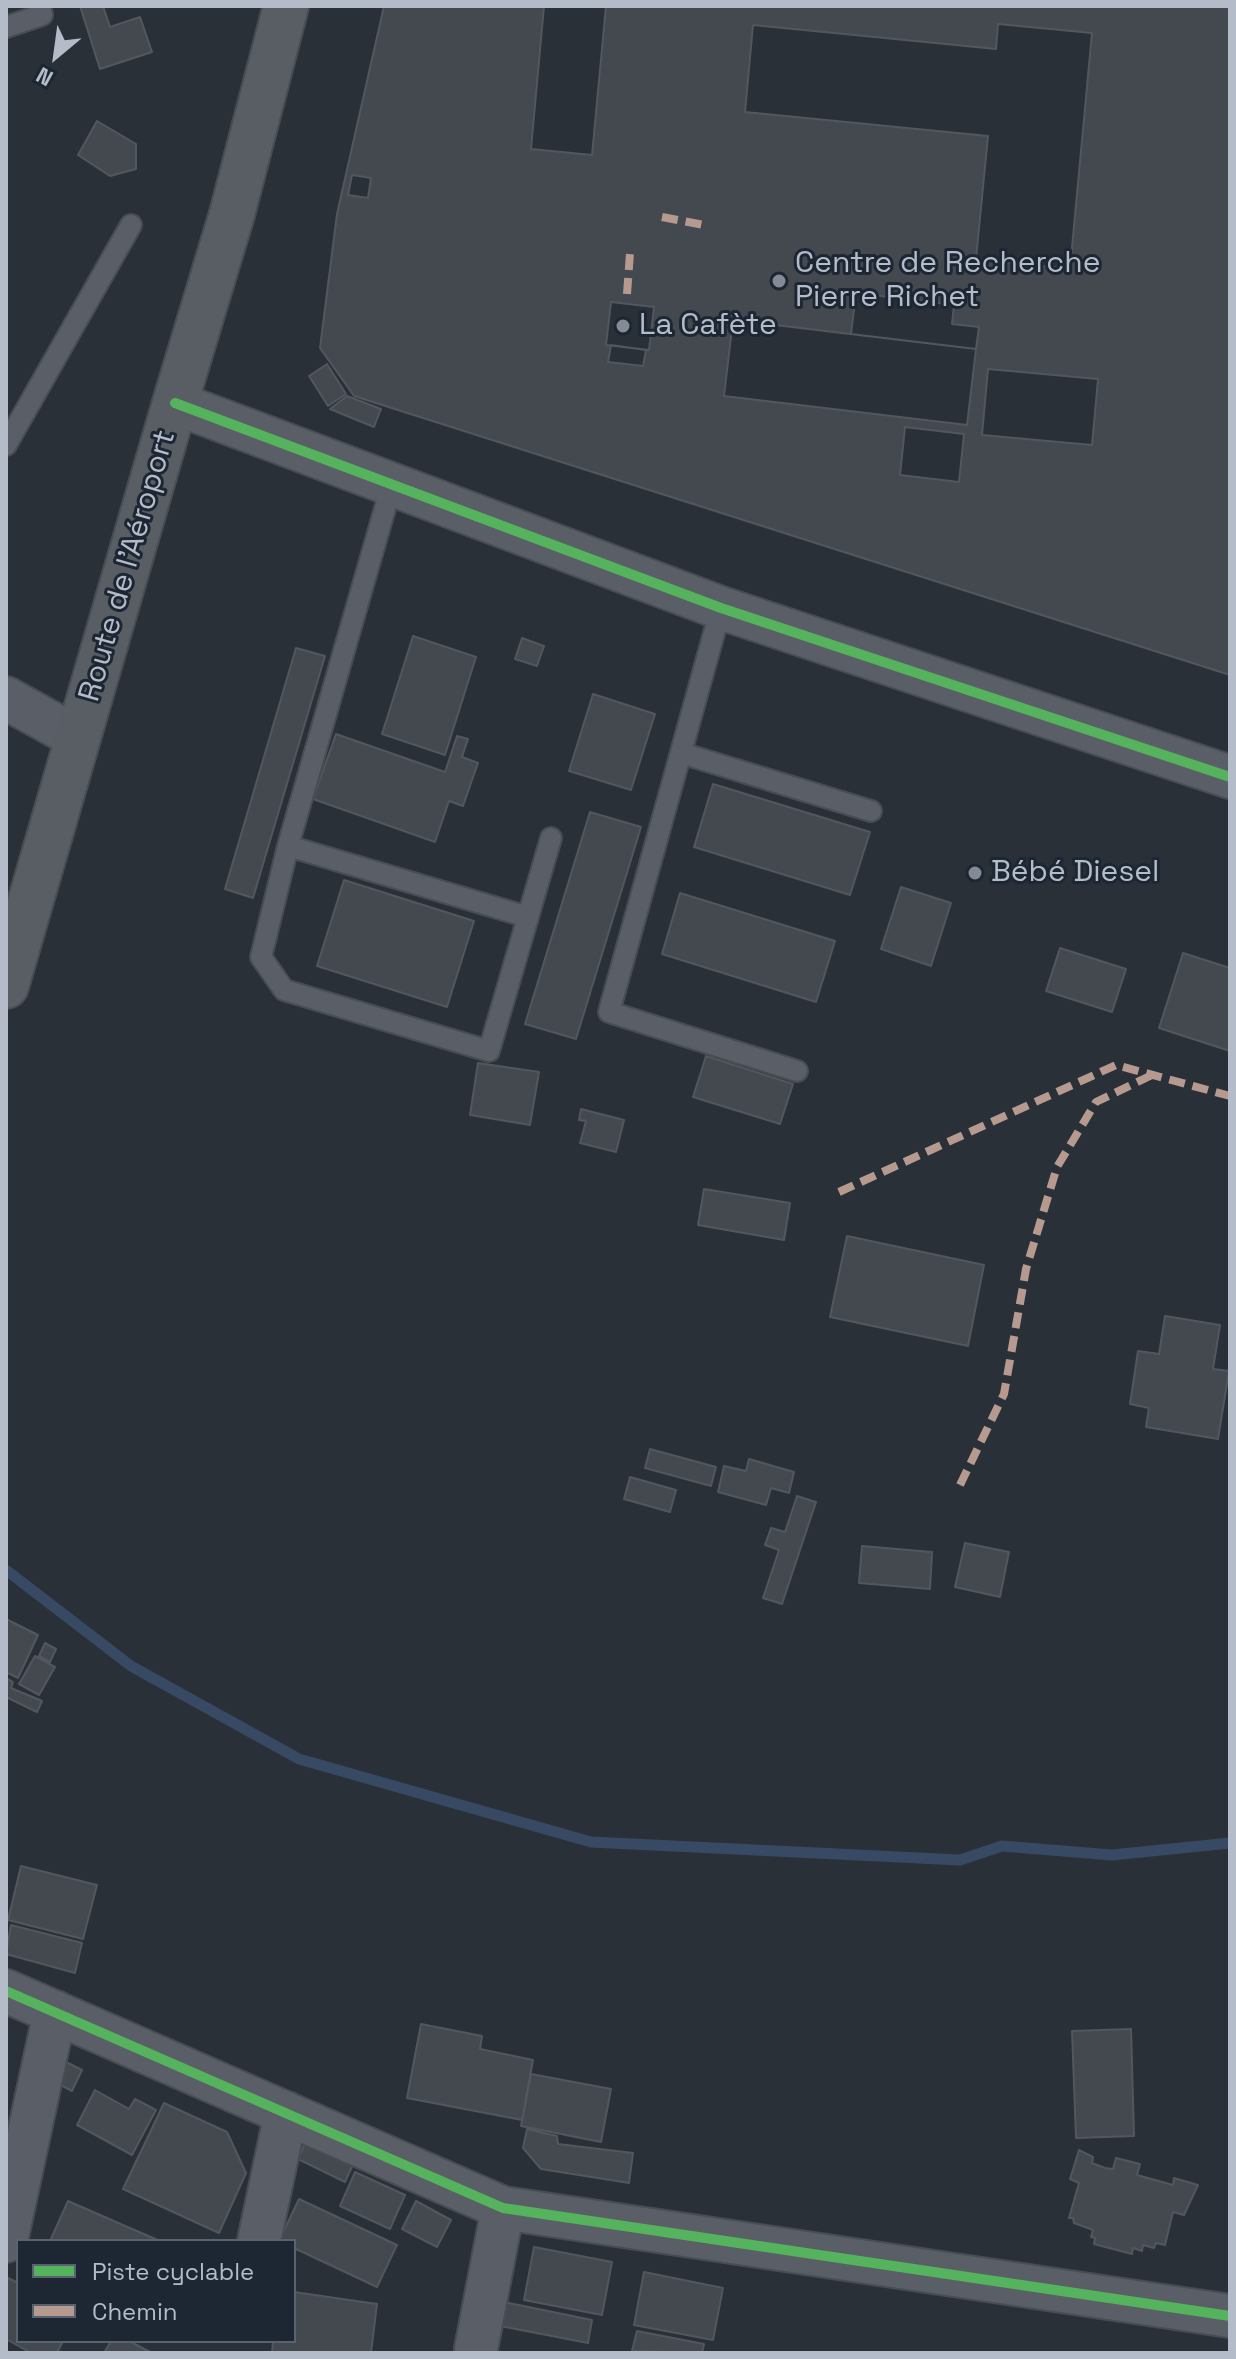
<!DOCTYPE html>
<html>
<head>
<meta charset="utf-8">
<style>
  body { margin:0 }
  #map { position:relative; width:1236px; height:2359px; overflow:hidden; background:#2a3038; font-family:"Space Grotesk",sans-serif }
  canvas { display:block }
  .frame { position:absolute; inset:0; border:8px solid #b4bcc9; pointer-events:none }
  .legend { position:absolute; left:16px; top:2239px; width:280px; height:104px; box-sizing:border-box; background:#1d2633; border:2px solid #59626f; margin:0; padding:10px 14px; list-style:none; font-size:24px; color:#b4bcc9 }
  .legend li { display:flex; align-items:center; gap:16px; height:40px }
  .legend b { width:40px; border:2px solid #59626f }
  .north { position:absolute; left:16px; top:16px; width:80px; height:80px; -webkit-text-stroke:6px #1d2633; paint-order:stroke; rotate:209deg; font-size:22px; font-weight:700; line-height:32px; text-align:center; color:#b4bcc9 }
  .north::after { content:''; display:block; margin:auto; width:28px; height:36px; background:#b4bcc9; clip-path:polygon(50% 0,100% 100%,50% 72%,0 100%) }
</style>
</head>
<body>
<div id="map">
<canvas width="1236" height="2359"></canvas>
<div class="frame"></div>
<ul class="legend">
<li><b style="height:10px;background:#56b35d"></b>Piste cyclable</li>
<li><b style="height:10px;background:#b69a8f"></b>Chemin</li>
</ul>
<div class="north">N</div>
</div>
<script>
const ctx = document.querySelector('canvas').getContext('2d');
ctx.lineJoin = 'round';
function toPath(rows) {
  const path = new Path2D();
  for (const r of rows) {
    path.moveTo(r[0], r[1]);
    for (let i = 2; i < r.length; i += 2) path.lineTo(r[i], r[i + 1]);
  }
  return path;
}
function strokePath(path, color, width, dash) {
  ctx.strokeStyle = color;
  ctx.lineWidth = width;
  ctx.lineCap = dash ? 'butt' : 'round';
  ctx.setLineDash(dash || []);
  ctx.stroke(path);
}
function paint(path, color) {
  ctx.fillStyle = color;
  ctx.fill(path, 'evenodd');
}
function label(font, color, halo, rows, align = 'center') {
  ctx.font = font + ' "Space Grotesk",sans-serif';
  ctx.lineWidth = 6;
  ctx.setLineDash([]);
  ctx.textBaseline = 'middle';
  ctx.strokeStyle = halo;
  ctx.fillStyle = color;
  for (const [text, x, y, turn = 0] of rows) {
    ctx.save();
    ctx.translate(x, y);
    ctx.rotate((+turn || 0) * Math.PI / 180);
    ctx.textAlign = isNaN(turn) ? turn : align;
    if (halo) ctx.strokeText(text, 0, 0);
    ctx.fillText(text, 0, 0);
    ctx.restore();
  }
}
const stream = toPath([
  [6,1570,131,1666,299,1759,591,1842,960,1860,1002,1846,1112,1855,1230,1843]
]);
const building = toPath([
  [80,6,103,6,110,27,140,17,152,52,100,69,80,6],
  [384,6,1230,6,1230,675,354,396,320,348,337,214,384,6],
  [544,6,606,6,592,155,531,149,544,6],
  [998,24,1092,33,1070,269,976,259,988,136,745,112,753,25,996,49,998,24],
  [97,121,136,144,136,169,110,176,78,155,97,121],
  [352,175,371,178,368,198,348,195,352,175],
  [856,293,954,305,952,324,979,327,976,349,851,334,856,293],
  [611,302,654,307,649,350,606,345,611,302],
  [733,320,976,349,967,425,724,396,733,320],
  [611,345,646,350,643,366,608,362,611,345],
  [327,364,346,394,328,406,309,376,327,364],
  [988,369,1098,379,1092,445,982,435,988,369],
  [347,396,381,409,374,427,330,409,347,396],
  [905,427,964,434,959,482,900,475,905,427],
  [413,636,476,657,445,755,382,734,413,636],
  [522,638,544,646,537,666,515,659,522,638],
  [296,648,325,656,253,898,225,889,296,648],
  [593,694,655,714,631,790,569,771,593,694],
  [336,734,445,772,457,736,468,739,462,757,478,763,463,806,449,801,435,842,313,799,336,734],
  [713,784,870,832,850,895,694,847,713,784],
  [590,812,641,827,576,1039,525,1024,590,812],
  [344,880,474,921,447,1007,317,966,344,880],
  [901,887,951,903,931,966,881,949,901,887],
  [680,893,835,941,816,1002,662,954,680,893],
  [1060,948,1126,969,1112,1012,1046,991,1060,948],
  [1183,953,1230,968,1230,1051,1159,1028,1183,953],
  [706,1056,793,1084,780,1124,693,1097,706,1056],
  [478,1063,539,1072,530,1125,470,1115,478,1063],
  [581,1109,624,1120,616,1152,580,1143,586,1121,579,1120,581,1109],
  [704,1189,790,1203,784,1240,698,1225,704,1189],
  [847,1236,984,1265,968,1346,830,1317,847,1236],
  [1165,1316,1220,1325,1213,1369,1229,1371,1218,1439,1146,1427,1149,1408,1130,1404,1138,1351,1159,1354,1165,1316],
  [650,1449,716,1467,711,1486,645,1468,650,1449],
  [749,1459,794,1472,789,1493,771,1488,766,1505,718,1492,724,1466,746,1471,749,1459],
  [630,1477,676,1490,670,1512,624,1499,630,1477],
  [797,1496,816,1502,782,1604,763,1598,779,1550,765,1545,771,1528,785,1532,797,1496],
  [965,1543,1009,1552,1000,1597,955,1587,965,1543],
  [862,1546,932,1552,930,1589,859,1583,862,1546],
  [6,1619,38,1635,18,1678,6,1672,6,1619],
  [45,1643,56,1649,50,1662,39,1656,45,1643],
  [35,1656,55,1667,39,1695,19,1684,35,1656],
  [6,1678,13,1682,11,1688,42,1701,37,1712,6,1697,6,1678],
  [21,1866,97,1885,83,1939,8,1920,21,1866],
  [11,1925,82,1943,75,1973,6,1954,11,1925],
  [421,2024,482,2036,480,2049,533,2060,522,2120,407,2098,421,2024],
  [1131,2029,1134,2136,1076,2138,1072,2031,1131,2029],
  [66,2062,82,2070,72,2091,55,2082,66,2062],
  [531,2074,611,2089,601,2142,521,2126,531,2074],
  [95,2090,129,2109,135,2099,156,2110,132,2155,77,2125,95,2090],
  [164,2103,227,2132,246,2173,219,2233,123,2189,164,2103],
  [527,2129,557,2136,558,2144,633,2153,629,2183,541,2169,523,2148,527,2129],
  [308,2137,355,2160,345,2182,298,2159,308,2137],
  [1079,2150,1093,2157,1092,2163,1105,2168,1113,2169,1116,2158,1140,2164,1137,2175,1173,2185,1174,2178,1198,2185,1184,2215,1173,2212,1165,2245,1156,2243,1154,2248,1143,2245,1142,2251,1133,2248,1132,2254,1094,2244,1095,2238,1091,2237,1093,2230,1074,2223,1073,2218,1069,2218,1079,2183,1070,2179,1079,2150],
  [355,2172,405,2195,390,2229,340,2206,355,2172],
  [299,2199,397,2245,377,2287,294,2248,294,2241,279,2241,299,2199],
  [68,2201,123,2225,160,2241,50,2241,68,2201],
  [416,2201,451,2220,437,2247,402,2229,416,2201],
  [534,2247,612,2262,602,2315,524,2300,534,2247],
  [644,2272,723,2288,713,2340,634,2325,644,2272],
  [6,2277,18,2283,18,2341,63,2341,57,2353,31,2353,6,2339,6,2277],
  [294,2292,377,2304,371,2353,272,2353,273,2341,294,2341,294,2292],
  [504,2302,592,2320,588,2343,500,2326,504,2302],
  [637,2331,704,2344,702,2353,632,2351,637,2331],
  [111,2341,129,2341,152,2353,104,2353,111,2341]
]);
const lane = toPath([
  [6,27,42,15,40,6],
  [6,445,131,225],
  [392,484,288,846,261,957,284,990,489,1051,551,838],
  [721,608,609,1012,797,1071],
  [681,753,871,811],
  [288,846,528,917]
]);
const street = toPath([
  [175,403,721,608,1230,777],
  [6,698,78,738],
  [6,1991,503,2208,1230,2316],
  [6,2241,55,2012],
  [259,2241,286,2113],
  [476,2349,503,2208]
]);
const secondary = toPath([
  [6,986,175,403,232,214,286,6]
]);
const quiet = toPath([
  [662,217,709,226],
  [627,294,630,253],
  [839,1192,1116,1065,1230,1096],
  [960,1485,1004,1394,1026,1269,1057,1167,1096,1102,1152,1075]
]);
const cycleway = toPath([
  [175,403,721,608,1230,777],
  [6,1991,503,2208,1230,2316]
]);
const markers = [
  [779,281,8,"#848b96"],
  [623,326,8,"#848b96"],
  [975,873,8,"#848b96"]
];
const poiNames = [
  ["Centre de Recherche",795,264],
  ["Pierre Richet",795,298],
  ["La Cafète",639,326],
  ["Bébé Diesel",991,873]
];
const streetNames = [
  ["Route de l'Aéroport",128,566,-74]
];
strokePath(stream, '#384963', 11);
paint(building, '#444950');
strokePath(building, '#52575f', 2);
strokePath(lane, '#484c53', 24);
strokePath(street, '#484c53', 46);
strokePath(secondary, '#484c53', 48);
strokePath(lane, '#5a5e66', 20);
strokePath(street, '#5a5e66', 42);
strokePath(secondary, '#595d64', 44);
strokePath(quiet, '#b69a8f', 8, [16, 8]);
strokePath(cycleway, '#56b35d', 10);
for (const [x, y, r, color] of markers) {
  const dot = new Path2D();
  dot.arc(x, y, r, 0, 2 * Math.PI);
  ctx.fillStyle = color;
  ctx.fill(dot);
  strokePath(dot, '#1d2633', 3);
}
label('30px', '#b4bcc9', '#1d2633', poiNames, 'left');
label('30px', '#b4bcc9', '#1d2633', streetNames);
</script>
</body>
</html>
